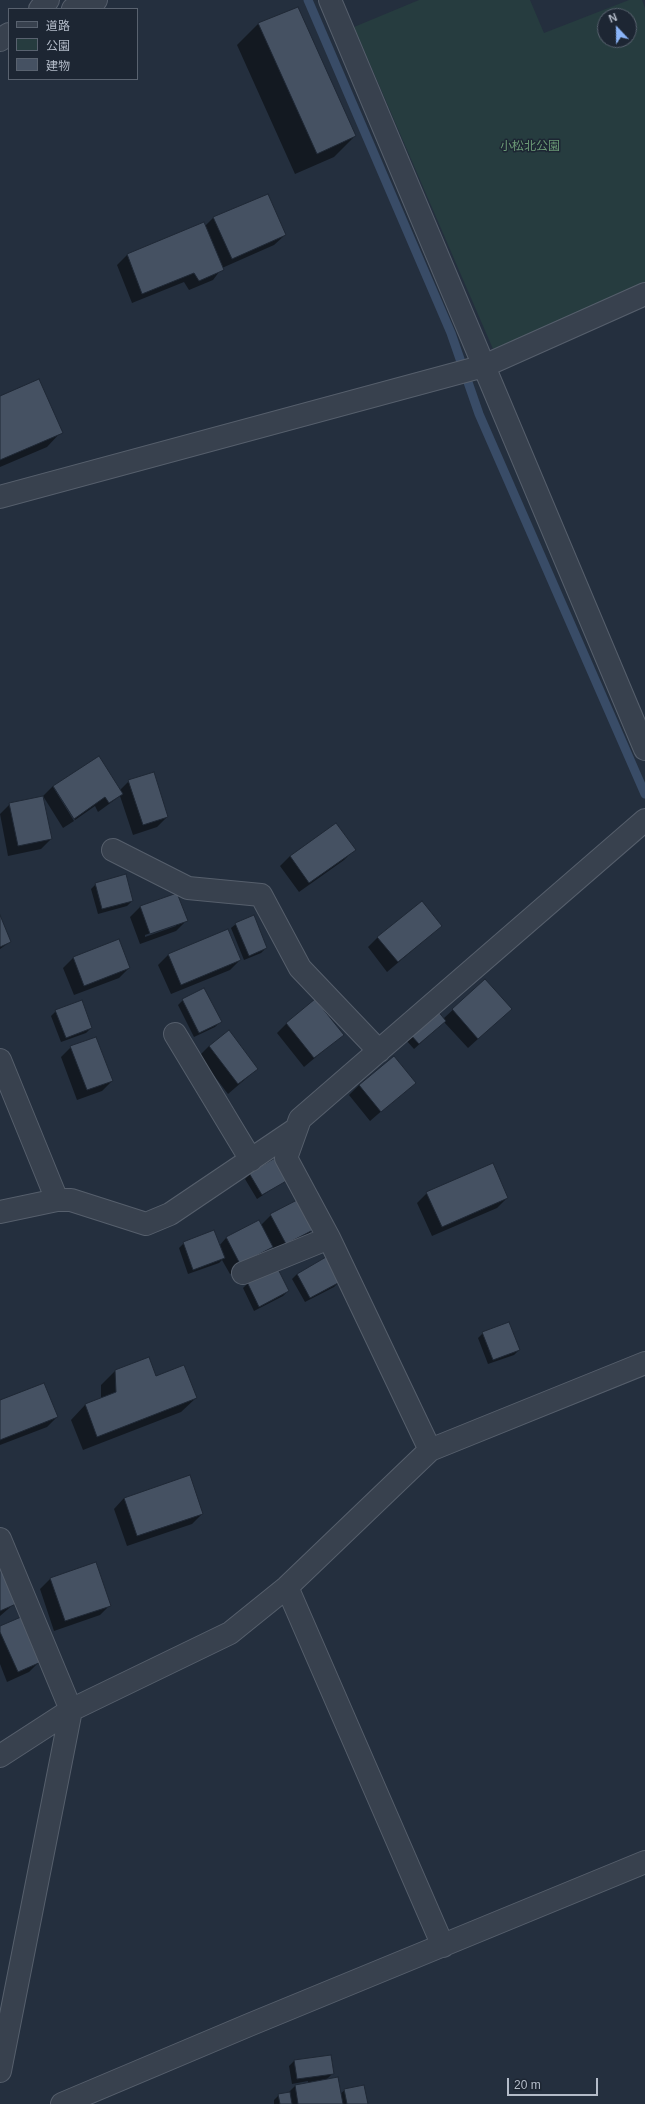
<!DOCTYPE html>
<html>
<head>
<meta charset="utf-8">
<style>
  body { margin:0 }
  #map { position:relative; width:645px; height:2104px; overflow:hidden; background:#242f3e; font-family:Helvetica,"Noto Sans JP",sans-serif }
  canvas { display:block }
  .legend { position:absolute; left:8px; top:8px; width:130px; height:72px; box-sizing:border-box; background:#1d2633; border:1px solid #59626f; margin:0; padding:5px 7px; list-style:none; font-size:12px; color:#b4bcc9 }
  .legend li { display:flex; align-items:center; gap:8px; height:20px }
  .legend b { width:20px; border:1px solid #59626f }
  .north { position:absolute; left:597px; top:8px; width:40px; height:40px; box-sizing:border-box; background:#1d2633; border:1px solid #59626f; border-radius:50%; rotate:338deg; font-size:11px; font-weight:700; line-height:16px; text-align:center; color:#b4bcc9 }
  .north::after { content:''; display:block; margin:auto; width:14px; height:18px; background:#8ab4f8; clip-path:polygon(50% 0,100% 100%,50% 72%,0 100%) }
  .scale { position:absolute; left:507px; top:2078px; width:91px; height:18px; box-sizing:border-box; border:2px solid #b4bcc9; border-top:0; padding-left:5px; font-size:12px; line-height:14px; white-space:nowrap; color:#b4bcc9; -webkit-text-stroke:3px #1d2633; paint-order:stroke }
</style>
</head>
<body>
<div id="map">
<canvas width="645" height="2104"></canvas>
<ul class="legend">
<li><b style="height:5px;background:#38414e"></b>道路</li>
<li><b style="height:11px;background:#263c3f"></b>公園</li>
<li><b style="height:11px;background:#455162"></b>建物</li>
</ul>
<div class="north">N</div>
<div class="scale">20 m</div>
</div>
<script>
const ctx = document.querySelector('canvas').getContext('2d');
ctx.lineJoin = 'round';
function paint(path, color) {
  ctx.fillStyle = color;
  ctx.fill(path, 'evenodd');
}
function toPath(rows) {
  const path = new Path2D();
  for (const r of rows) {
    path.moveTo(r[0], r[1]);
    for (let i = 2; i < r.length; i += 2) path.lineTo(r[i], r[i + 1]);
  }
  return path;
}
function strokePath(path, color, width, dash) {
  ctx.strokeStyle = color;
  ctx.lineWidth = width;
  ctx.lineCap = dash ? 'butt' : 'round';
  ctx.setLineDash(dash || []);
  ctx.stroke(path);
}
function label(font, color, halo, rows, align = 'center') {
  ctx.font = font + ' Helvetica,"Noto Sans JP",sans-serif';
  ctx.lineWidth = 3;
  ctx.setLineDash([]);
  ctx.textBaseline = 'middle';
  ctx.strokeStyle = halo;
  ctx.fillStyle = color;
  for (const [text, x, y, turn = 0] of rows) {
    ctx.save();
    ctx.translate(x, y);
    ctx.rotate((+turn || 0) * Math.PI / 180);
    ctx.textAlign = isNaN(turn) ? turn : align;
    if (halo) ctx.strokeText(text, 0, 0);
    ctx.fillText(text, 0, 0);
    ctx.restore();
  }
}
const green = toPath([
  [419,0,530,0,544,33,629,0,642,0,645,8,645,287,493,349,354,27],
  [605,16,629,16,629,40,605,40]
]);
const shadow = toPath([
  [258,24,355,136,334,157,295,174,237,45],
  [267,195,285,235,274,245,222,268,213,280,189,290,184,282,132,303,117,265,127,255,205,226,213,218],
  [0,397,61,432,47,447,0,467],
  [129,781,167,817,157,827,133,835,120,796,98,812,95,806,75,820,55,787,53,787,74,821,63,828,43,796,53,786,120,790],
  [10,804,51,839,41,849,8,856,0,814],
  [336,824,354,850,344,860,299,892,280,866,290,856],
  [96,884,132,901,127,906,98,914,91,889],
  [140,907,186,921,176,931,140,944,130,917],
  [176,924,176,926,145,937,145,935],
  [0,918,10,942,0,949],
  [236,924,266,948,261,953,244,960,231,928],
  [441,926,387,972,368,947,378,937],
  [228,930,240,960,230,970,171,994,158,965,168,955],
  [119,940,129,968,119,978,74,995,63,968,73,958],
  [485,980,500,1019,468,1048,444,1022,414,1049,406,1040,443,1019],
  [183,1000,220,1022,215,1027,194,1037,178,1005],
  [56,1011,91,1028,86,1033,61,1042,51,1016],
  [287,1023,342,1035,304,1067,277,1033],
  [209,1046,257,1069,228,1094,199,1056],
  [71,1047,112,1081,102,1091,77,1100,61,1057],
  [414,1083,370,1121,349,1095,359,1085],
  [250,1174,286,1180,257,1199,245,1179],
  [427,1193,507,1198,497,1208,432,1236,417,1203],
  [271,1215,314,1228,304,1239,276,1253,272,1246,262,1256,230,1274,222,1260,219,1263,188,1274,179,1248,184,1243,219,1246,226,1238,259,1221,261,1225],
  [297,1274,339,1282,334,1287,305,1302,292,1279],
  [248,1283,288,1291,283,1296,254,1311,243,1288],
  [483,1333,519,1350,514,1355,488,1364,478,1338],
  [115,1371,156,1377,196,1398,181,1412,83,1450,71,1420,85,1405,101,1399,101,1385],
  [0,1401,57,1417,47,1427,0,1445],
  [124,1498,202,1514,192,1524,127,1546,114,1509],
  [0,1570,15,1603,0,1616],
  [50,1579,110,1605,100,1615,54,1631,40,1589],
  [0,1628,39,1662,29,1672,7,1682,0,1664],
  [330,2056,333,2073,326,2080,340,2094,345,2090,367,2104,274,2104,274,2100,279,2095,287,2094,295,2086,308,2083,308,2081,292,2084,289,2066,294,2061]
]);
const stream = toPath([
  [308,0,451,333,479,414,645,794]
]);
const building = toPath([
  [298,7,356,136,317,154,258,23,298,7],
  [268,194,286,235,232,259,213,217,268,194],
  [204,222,224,270,199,281,194,273,142,294,127,254,204,222],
  [39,379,63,433,0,460,0,396,39,379],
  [99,756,123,794,109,803,105,797,74,819,53,786,99,756],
  [154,772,168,817,143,825,128,780,154,772],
  [43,796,52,839,18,846,9,803,43,796],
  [336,823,356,850,309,883,290,856,336,823],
  [126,874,133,901,102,909,95,883,126,874],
  [177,893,188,921,150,934,140,906,177,893],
  [422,901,442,926,398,962,377,937,422,901],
  [0,915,11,942,0,947,0,915],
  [254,915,267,948,249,956,235,923,254,915],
  [228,929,241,960,181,985,168,954,228,929],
  [119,939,130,968,84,986,73,957,119,939],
  [485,979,512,1009,478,1039,452,1009,485,979],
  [204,988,222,1022,199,1033,182,999,204,988],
  [315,999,344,1035,314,1058,286,1023,315,999],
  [82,1000,92,1028,66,1038,55,1010,82,1000],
  [437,1010,446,1021,419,1044,410,1034,437,1010],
  [229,1030,258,1069,238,1084,209,1046,229,1030],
  [96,1037,113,1081,87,1090,70,1046,96,1037],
  [394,1056,416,1083,381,1112,359,1085,394,1056],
  [275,1158,288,1180,262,1195,249,1173,275,1158],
  [493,1163,508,1198,442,1227,426,1192,493,1163],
  [299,1199,315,1229,286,1244,270,1214,299,1199],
  [259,1220,273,1247,240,1264,226,1237,259,1220],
  [214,1230,225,1258,193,1270,183,1242,214,1230],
  [326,1257,340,1282,310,1298,297,1274,326,1257],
  [277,1267,289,1291,259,1307,247,1282,277,1267],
  [509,1322,520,1350,493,1360,482,1332,509,1322],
  [149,1357,156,1376,184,1365,197,1398,97,1437,85,1404,116,1392,115,1370,149,1357],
  [44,1383,58,1417,0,1440,0,1400,44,1383],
  [190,1475,203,1514,137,1536,124,1498,190,1475],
  [96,1562,111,1606,65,1621,50,1578,96,1562],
  [0,1567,16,1604,0,1611,0,1567],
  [21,1617,41,1662,18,1672,0,1632,0,1626,21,1617],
  [331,2055,334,2074,297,2079,294,2060,331,2055],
  [338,2077,343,2104,298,2104,295,2085,338,2077],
  [364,2085,368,2104,347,2104,344,2089,364,2085],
  [290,2092,292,2104,280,2104,278,2094,290,2092]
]);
const minor = toPath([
  [330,0,645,749],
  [40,9,48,0],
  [73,9,96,0],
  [0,40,9,34],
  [0,497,484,366,645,294],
  [113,850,188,888,261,895,300,968,379,1051],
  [175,1034,251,1160],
  [0,1060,57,1200],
  [0,1212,57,1200,71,1200,146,1224,170,1214,296,1129],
  [243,1273,329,1238],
  [430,1450,329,1238,286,1158,300,1119,645,820],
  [0,1539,71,1710,0,1756],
  [287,1587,443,1946],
  [0,2071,71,1710,230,1633,287,1587,430,1450,645,1363],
  [62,2104,249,2025,645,1862]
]);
const parkNames = [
  ["小松北公園",530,147]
];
paint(green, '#263c3f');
paint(shadow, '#0007');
strokePath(stream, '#394c67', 9);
paint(building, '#455162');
strokePath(building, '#1f2835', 1);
strokePath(minor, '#565f6c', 24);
strokePath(minor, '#38414e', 22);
label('12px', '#6b9a76', '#1d2633', parkNames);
</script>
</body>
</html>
